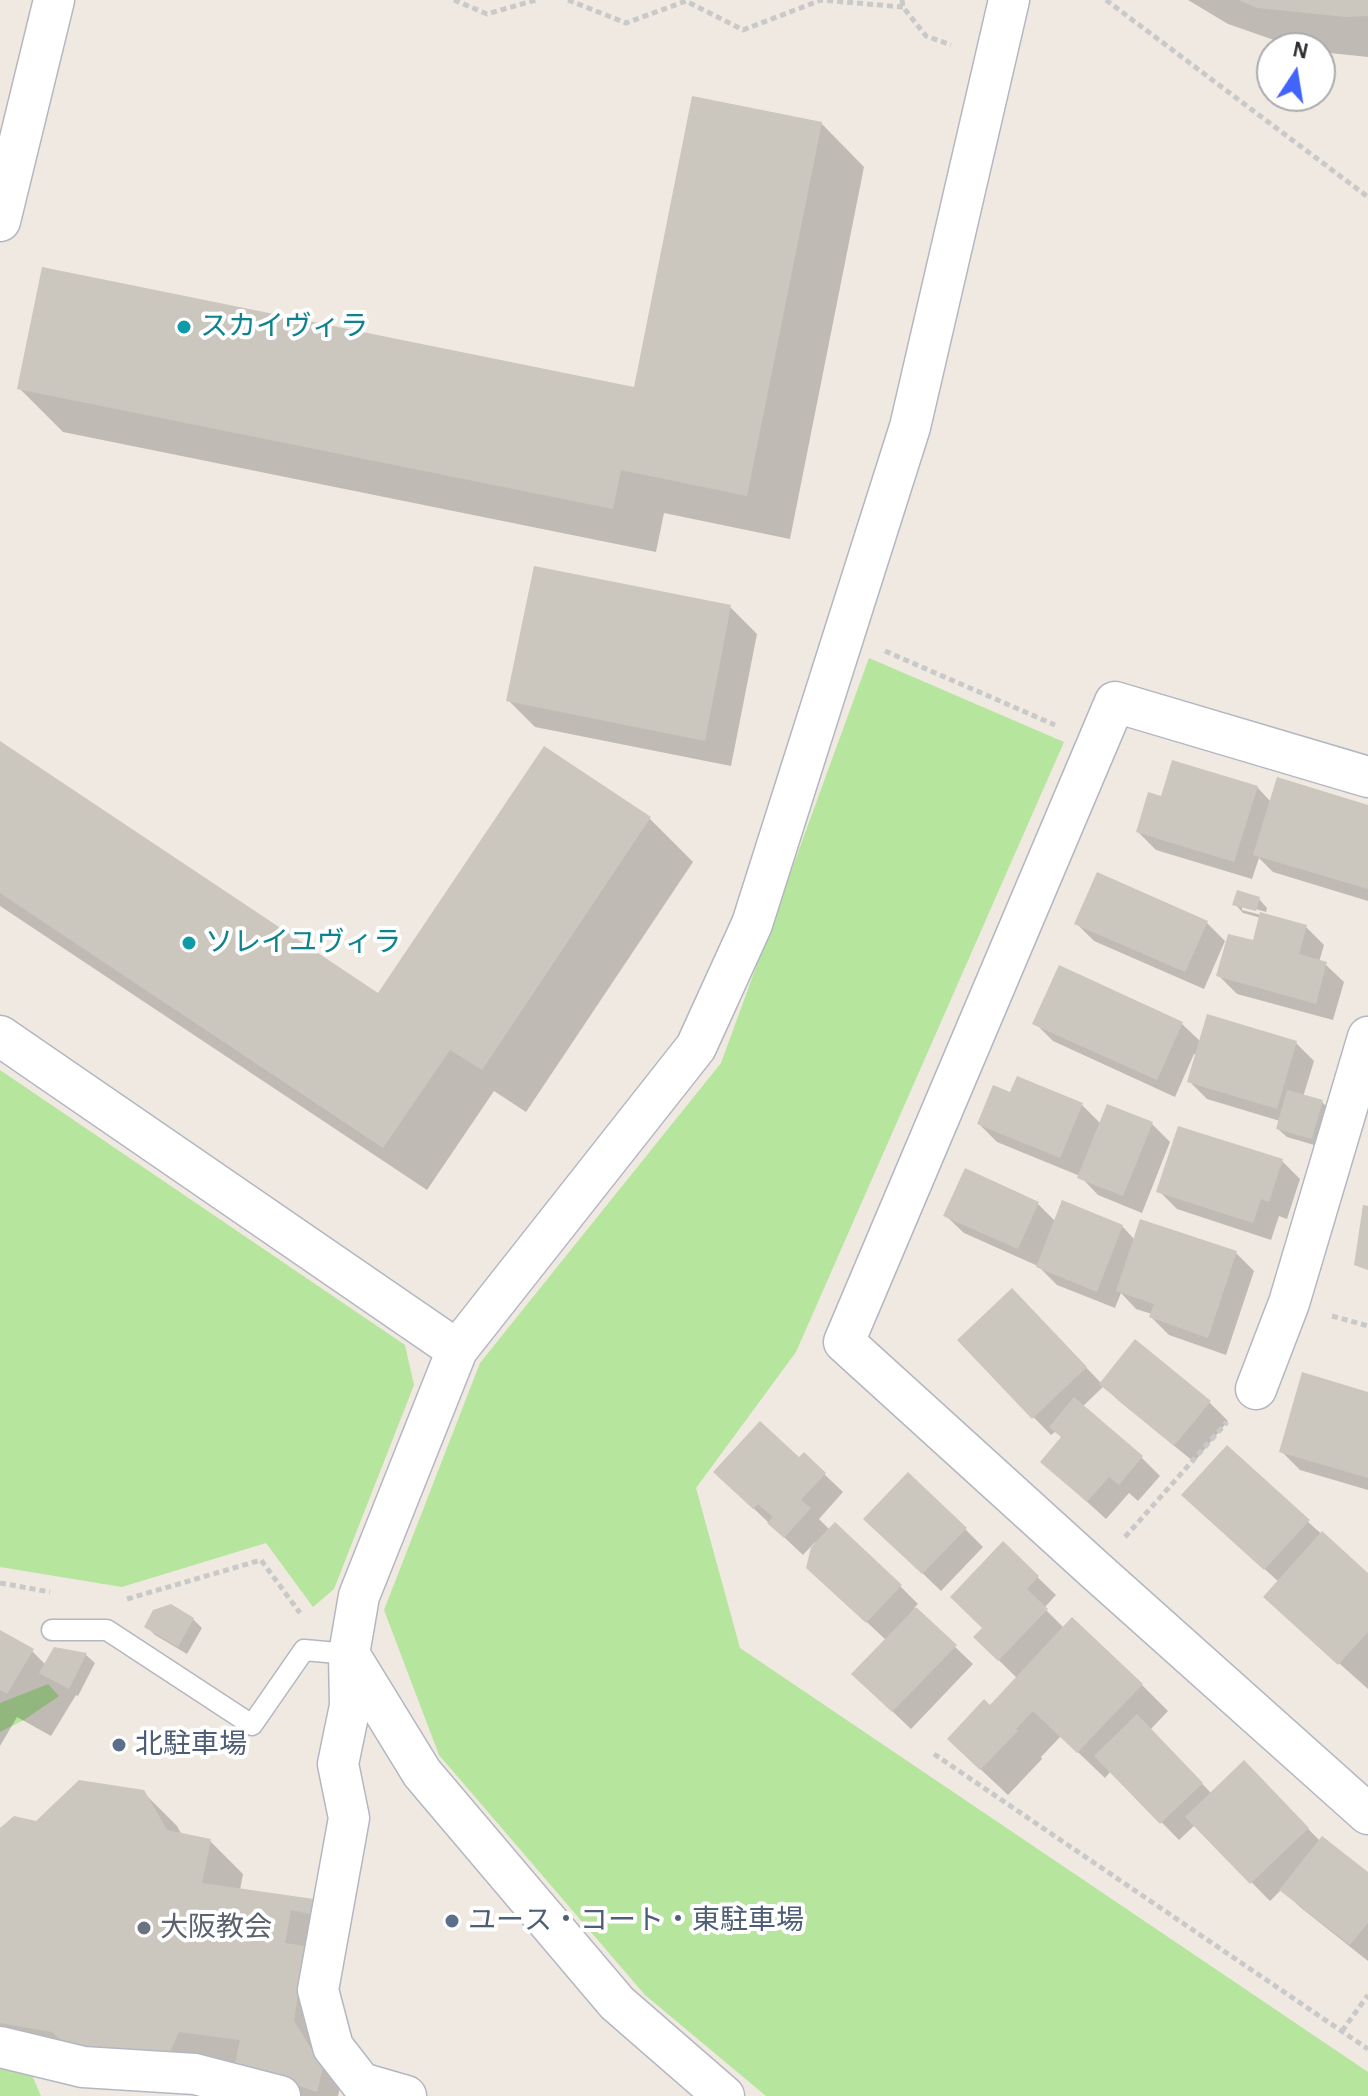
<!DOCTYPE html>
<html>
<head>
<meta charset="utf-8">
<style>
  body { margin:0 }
  #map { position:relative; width:1368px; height:2096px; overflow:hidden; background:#efe9e1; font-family:"Alegreya Sans",sans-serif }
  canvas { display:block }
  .north { position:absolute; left:1256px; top:32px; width:80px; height:80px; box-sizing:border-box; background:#fff; border:2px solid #ababab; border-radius:50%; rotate:12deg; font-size:22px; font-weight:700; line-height:32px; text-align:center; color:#2e2e2e }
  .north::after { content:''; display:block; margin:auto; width:28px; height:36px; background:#4264fb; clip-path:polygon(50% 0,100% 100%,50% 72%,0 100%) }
</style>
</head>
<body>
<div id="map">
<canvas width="1368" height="2096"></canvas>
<div class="north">N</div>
</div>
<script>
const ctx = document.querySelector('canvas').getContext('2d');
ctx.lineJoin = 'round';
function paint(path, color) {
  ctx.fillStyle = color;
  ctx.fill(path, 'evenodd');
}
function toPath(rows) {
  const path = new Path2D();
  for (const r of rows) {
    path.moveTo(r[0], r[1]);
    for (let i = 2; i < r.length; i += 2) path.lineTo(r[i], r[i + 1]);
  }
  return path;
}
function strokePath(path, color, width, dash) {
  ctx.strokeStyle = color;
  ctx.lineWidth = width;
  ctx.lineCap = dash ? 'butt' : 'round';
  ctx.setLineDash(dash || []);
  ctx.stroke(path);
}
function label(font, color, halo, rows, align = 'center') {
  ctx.font = font + ' "Alegreya Sans","Noto Sans JP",sans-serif';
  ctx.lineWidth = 8;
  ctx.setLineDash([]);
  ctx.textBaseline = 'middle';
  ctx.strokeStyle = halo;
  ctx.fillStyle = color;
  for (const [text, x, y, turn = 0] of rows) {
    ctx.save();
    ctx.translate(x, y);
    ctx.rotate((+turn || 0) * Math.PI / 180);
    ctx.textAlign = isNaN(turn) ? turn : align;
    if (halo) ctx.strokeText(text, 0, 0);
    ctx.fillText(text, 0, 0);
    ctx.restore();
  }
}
const green = toPath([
  [869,658,1064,742,796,1352,696,1488,740,1648,1368,2072,1368,2096,766,2096,645,1995,439,1755,384,1610,480,1363,721,1063],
  [0,1070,405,1345,414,1385,334,1589,313,1607,266,1543,122,1587,0,1567],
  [48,1684,59,1696,24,1720,0,1732,0,1703],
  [0,2067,32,2075,41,2096,0,2096]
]);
const shadow = toPath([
  [1188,0,1368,0,1368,57,1320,52,1320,48,1297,48,1228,24],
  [821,123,864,167,790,539,664,513,656,552,63,432,19,388,635,389],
  [730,607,757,634,731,766,535,727,508,700],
  [0,743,378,995,544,749,650,819,693,862,526,1112,494,1091,427,1190,0,906],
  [1257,787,1271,802,1368,807,1368,901,1273,872,1259,858,1252,879,1156,850,1138,832,1162,798],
  [1259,899,1267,908,1265,916,1306,927,1324,945,1319,962,1325,964,1344,982,1333,1020,1237,994,1219,976,1254,942,1261,918,1243,913,1235,904],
  [1242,905,1266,912,1265,916,1242,910],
  [1076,923,1207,923,1225,941,1204,989,1094,941],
  [1035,1023,1182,1024,1201,1042,1296,1043,1314,1061,1303,1097,1322,1102,1331,1111,1321,1147,1287,1137,1278,1129,1280,1121,1207,1099,1189,1081,1197,1055,1194,1054,1175,1097,1053,1041],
  [1011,1095,1082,1105,1101,1124,1152,1124,1170,1142,1142,1213,1098,1195,1080,1176,997,1142,979,1124],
  [1282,1161,1300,1179,1287,1219,1279,1216,1271,1240,1177,1209,1159,1191],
  [966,1171,1038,1204,1056,1222,1122,1226,1135,1240,1236,1253,1254,1271,1226,1355,1169,1335,1151,1317,1152,1314,1136,1309,1121,1293,1115,1308,1057,1285,1038,1266,964,1233,945,1215],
  [1030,1309,1101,1383,1135,1342,1210,1403,1228,1421,1194,1462,1119,1401,1104,1386,1082,1407,1142,1458,1160,1476,1138,1501,1129,1493,1106,1519,1043,1462,1063,1438,1056,1431,1051,1435,959,1341],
  [1368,1394,1368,1490,1300,1470,1282,1452],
  [804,1455,843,1492,819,1519,830,1530,900,1586,918,1604,914,1608,973,1664,911,1729,872,1692,886,1640,808,1567,815,1542,803,1555,734,1490,799,1459],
  [1202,1513,1308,1522,1368,1575,1368,1689,1284,1614,1279,1582],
  [965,1529,983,1547,941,1591,884,1536],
  [1003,1544,1056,1595,1044,1608,1064,1628,1142,1685,1168,1711,1150,1730,1212,1794,1244,1763,1320,1841,1368,1874,1368,1961,1300,1907,1282,1889,1270,1901,1195,1825,1179,1840,1111,1771,1105,1778,1061,1736,1041,1757,1042,1759,1008,1795,976,1765,990,1707,1017,1678,975,1637,984,1628],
  [193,1619,202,1628,187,1654,155,1635,146,1626],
  [0,1632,32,1651,46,1665,86,1655,95,1663,78,1696,76,1695,51,1736,17,1717,0,1746],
  [143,1792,177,1826,182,1835,210,1841,243,1874,240,1890,313,1901,346,1934,318,2051,340,2088,338,2096,296,2096,29,2054,0,2026,0,1830,36,1823]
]);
const building = toPath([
  [1238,0,1368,0,1368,16,1346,17,1258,8],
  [692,96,822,122,747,496,621,470,613,509,17,389,42,267,634,387],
  [534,566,731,605,705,741,506,701],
  [0,741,378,993,544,746,651,817,482,1070,450,1050,383,1148,0,893],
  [1172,760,1258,786,1234,862,1136,832,1148,792,1161,796],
  [1277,777,1368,805,1368,889,1253,855],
  [1097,872,1208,921,1185,972,1074,924],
  [1237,890,1260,897,1256,911,1232,905],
  [1260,912,1307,925,1299,954,1327,962,1316,1004,1216,976,1228,934,1253,940],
  [1059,965,1183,1022,1157,1080,1032,1024],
  [1207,1014,1297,1041,1277,1109,1187,1082],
  [1017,1076,1083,1103,1060,1158,977,1124,993,1085,1010,1092],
  [1287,1090,1323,1100,1312,1139,1276,1129],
  [1107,1104,1153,1122,1123,1196,1077,1178],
  [1178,1126,1283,1159,1269,1202,1261,1199,1253,1223,1156,1192],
  [965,1168,1039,1202,1018,1249,943,1216],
  [1062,1200,1123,1225,1097,1292,1036,1267],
  [1363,1205,1368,1206,1368,1270,1354,1265],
  [1140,1219,1237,1251,1208,1338,1149,1317,1154,1304,1116,1291],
  [1012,1288,1087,1367,1032,1419,957,1340],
  [1135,1339,1211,1401,1174,1446,1099,1384],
  [1302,1372,1368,1392,1368,1478,1279,1452],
  [1074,1397,1143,1456,1119,1485,1109,1477,1087,1502,1040,1462,1061,1437,1049,1427],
  [760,1421,799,1457,804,1452,826,1473,801,1500,811,1508,784,1538,767,1523,773,1517,758,1504,753,1509,713,1472],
  [1227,1445,1310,1520,1264,1570,1181,1495],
  [908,1472,967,1528,922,1574,863,1519],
  [835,1522,902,1585,866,1623,806,1568,811,1547],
  [1322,1531,1368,1573,1368,1632,1338,1665,1263,1597],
  [1003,1541,1039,1576,1027,1589,1048,1609,998,1661,973,1637,982,1628,950,1597],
  [171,1604,194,1618,178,1647,144,1627,153,1610],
  [916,1607,957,1645,892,1712,851,1674],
  [1072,1617,1143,1684,1077,1753,1033,1711,1016,1729,1018,1731,980,1770,947,1739,984,1699,990,1705],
  [0,1630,34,1649,7,1694,0,1690],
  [54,1647,87,1653,69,1689,39,1673],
  [1137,1714,1203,1783,1160,1824,1094,1756],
  [1244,1760,1309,1828,1250,1884,1185,1817],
  [79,1780,144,1790,167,1830,211,1839,202,1883,314,1899,310,1914,291,1910,285,1943,305,1946,294,2021,323,2068,317,2092,235,2064,240,2040,179,2032,168,2056,65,2044,52,2032,0,2023,0,1828,14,1816,36,1821],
  [1322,1836,1368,1872,1368,1923,1350,1945,1279,1890]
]);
const path = toPath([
  [454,0,487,14,536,0],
  [568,0,626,23,686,1,743,30,821,0,903,7],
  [902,0,903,7,926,36,951,45],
  [1106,0,1368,197],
  [885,651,1055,725],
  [1332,1316,1368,1326],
  [1125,1537,1227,1422],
  [0,1583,50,1592],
  [127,1599,261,1560,300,1613],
  [934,1754,1368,2049],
  [1342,2031,1368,1995]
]);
const service = toPath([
  [52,1630,107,1630,252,1725,304,1650,349,1654]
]);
const minor = toPath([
  [0,221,54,0],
  [1368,777,1115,702,844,1342,1095,1570,1368,1814],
  [0,1036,457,1350],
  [1256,1389,1289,1303,1368,1037],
  [349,1654,350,1706,338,1764,349,1818,318,1990,333,2047,361,2083,406,2096],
  [0,2047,83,2067,195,2074,280,2096],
  [724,2096,617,2003,422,1773,349,1654,359,1596,457,1350,696,1047,752,924,910,427,1009,0]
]);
const markers = [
  [184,327,8,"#0f9aa8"],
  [189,943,8,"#0f9aa8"],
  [119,1745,8,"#5c6f8a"],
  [452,1921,8,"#5c6f8a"],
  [144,1928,8,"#6b7280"]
];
const cultureNames = [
  ["スカイヴィラ",200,327],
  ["ソレイユヴィラ",205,943]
];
const serviceNames = [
  ["北駐車場",135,1745],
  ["ユース・コート・東駐車場",468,1921]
];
const worshipNames = [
  ["大阪教会",160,1928]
];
paint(green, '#b6e59e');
paint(shadow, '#0003');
paint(building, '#cbc7bf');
strokePath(service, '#b4b7c1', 23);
strokePath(minor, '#b4b7c1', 43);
strokePath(path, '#c9c9c9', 5, [6, 4]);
strokePath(service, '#fff', 20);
strokePath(minor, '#fff', 40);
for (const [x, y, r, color] of markers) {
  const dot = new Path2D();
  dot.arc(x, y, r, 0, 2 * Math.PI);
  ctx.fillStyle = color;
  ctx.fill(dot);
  strokePath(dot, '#fff', 3);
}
label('28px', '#0d838f', '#fff', cultureNames, 'left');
label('28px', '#4e5e75', '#fff', serviceNames, 'left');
label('28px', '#5b616d', '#fff', worshipNames, 'left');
</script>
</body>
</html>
